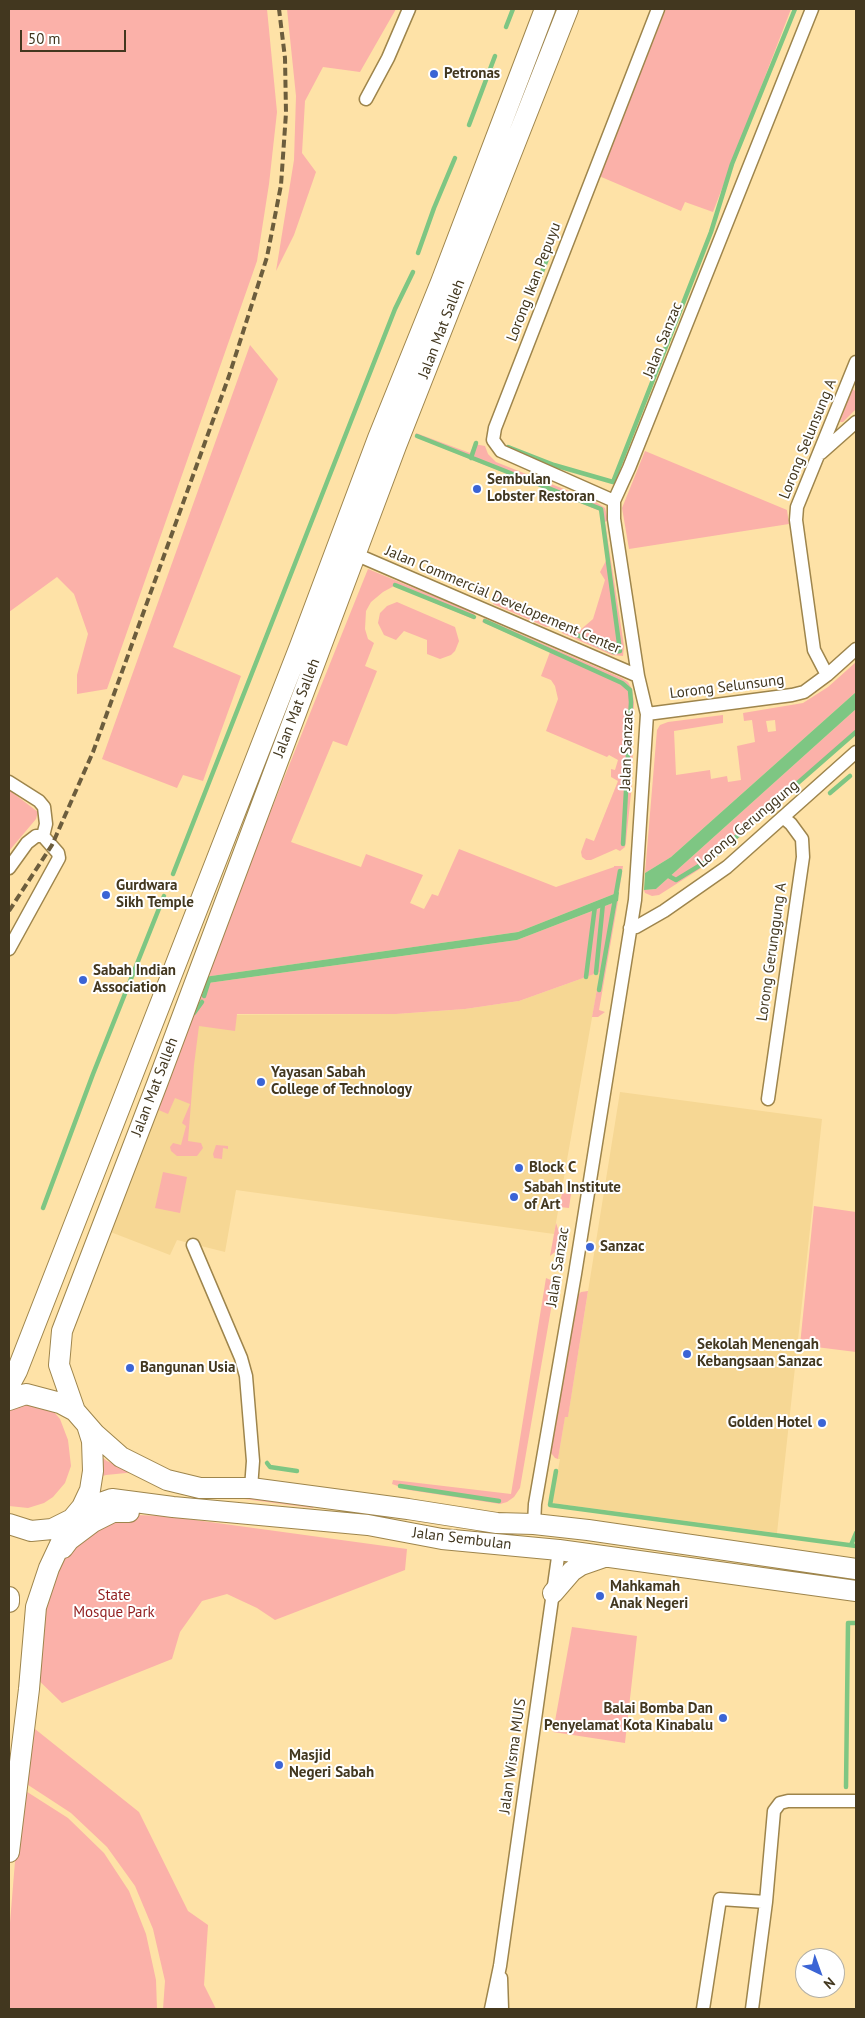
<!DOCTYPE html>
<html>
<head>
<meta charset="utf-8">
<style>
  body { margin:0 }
  #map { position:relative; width:865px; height:2018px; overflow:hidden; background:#fee2a7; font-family:"PT Sans",sans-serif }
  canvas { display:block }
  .frame { position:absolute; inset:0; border:10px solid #42371f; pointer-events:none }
  .north { position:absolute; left:795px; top:1948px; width:50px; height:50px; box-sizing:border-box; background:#fff; border:1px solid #b3afa5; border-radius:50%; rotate:138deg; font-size:14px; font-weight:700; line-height:20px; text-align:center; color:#42371f }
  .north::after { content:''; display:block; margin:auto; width:18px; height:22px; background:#3b64d5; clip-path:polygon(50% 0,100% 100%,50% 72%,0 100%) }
  .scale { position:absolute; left:20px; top:30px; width:106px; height:22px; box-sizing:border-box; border:2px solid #42371f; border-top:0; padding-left:6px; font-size:15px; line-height:18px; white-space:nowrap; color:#42371f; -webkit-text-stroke:4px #fff; paint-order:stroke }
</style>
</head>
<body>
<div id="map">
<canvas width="865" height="2018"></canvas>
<div class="frame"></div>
<div class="north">N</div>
<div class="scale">50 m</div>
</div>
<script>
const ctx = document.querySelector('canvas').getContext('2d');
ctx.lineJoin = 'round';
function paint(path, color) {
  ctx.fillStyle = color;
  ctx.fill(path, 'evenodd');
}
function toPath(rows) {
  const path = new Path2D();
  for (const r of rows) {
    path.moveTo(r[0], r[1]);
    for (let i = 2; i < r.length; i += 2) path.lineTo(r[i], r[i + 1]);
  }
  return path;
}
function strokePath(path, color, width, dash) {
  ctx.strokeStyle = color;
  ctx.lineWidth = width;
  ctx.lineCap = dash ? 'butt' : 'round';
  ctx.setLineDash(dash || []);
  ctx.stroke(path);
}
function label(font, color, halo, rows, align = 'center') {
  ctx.font = font + ' "PT Sans",sans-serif';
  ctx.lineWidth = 4;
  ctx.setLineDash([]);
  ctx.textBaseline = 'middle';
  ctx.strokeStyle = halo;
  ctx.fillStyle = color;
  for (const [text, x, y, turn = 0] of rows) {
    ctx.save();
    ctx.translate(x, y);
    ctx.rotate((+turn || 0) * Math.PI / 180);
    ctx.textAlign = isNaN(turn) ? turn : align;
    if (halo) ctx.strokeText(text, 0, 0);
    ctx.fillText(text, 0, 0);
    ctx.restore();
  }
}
const built = toPath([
  [600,972,554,1234,236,1190,225,1252,177,1240,170,1255,108,1231,189,1015,396,1014,465,1009,519,1001],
  [620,1092,822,1119,777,1533,552,1503,560,1459,558,1459,565,1416,568,1416]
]);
const green = toPath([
  [9,9,267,9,277,112,269,184,257,261,107,689,77,694,77,675,88,634,74,594,57,577,9,612],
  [287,9,396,9,360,72,323,67,305,101,302,153,316,172,294,235,276,271,294,160,296,96],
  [666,9,791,9,713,212,685,202,681,211,599,176],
  [250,345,278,379,173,647,241,676,203,781,183,775,177,788,102,759],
  [852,388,856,392,856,409,843,422,840,422],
  [416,433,470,453,474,444,485,446,488,454,496,462,594,501,605,508,608,520,605,522,624,646,623,656,612,655,562,633,565,625,579,631,593,619,605,580,600,572,607,559,600,511,415,437],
  [645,451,787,510,789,524,629,549,622,508],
  [368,569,475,613,473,619,394,586,383,592,371,602,366,611,365,629,368,639,374,643,365,666,377,671,347,746,333,741,291,842,361,867,366,854,423,875,410,903,424,909,432,894,438,896,459,849,556,887,614,867,614,866,623,866,619,892,518,932,204,977],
  [498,593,518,601,554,620,551,626,546,627,493,604],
  [397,602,455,627,459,641,455,651,451,655,440,659,427,654,427,640,404,631,396,640,384,635,378,623,380,613,387,606],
  [484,618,622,678,628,682,632,689,634,703,632,784,626,841,625,847,620,851,616,849,591,860,586,860,582,857,581,852,586,838,594,841,618,781,611,777,611,769,615,770,618,760,609,755,607,757,546,731,558,699,555,686,551,680,541,676,550,652,482,622],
  [856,662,856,692,671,857,645,873,657,730,660,725,668,722,723,715,723,723,674,731,676,775,710,770,711,779,727,776,728,782,741,780,737,746,755,742,752,720,744,721,743,713,803,703,828,687],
  [775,720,776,731,768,732,766,721],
  [856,709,856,733,714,860,659,895,652,896,645,893,644,890,656,889],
  [9,790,38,812,36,819,9,851],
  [618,901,599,1010,605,1012,598,1017,592,1017,600,972,519,1001,465,1009,396,1014,237,1014,235,1031,199,1026,194,1065,188,1141,201,1143,203,1148,197,1156,177,1156,171,1151,170,1147,173,1143,181,1145,186,1126,182,1123,190,1104,175,1098,168,1114,154,1108,201,984,517,940],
  [216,1145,228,1146,228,1149,223,1148,222,1159,214,1158,213,1154],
  [163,1172,187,1177,180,1213,155,1208],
  [562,1193,571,1194,569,1208,559,1207],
  [814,1206,856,1212,856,1352,800,1345],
  [556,1223,560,1235,560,1241,555,1252,550,1256],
  [546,1278,553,1281,555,1286,520,1488,514,1497,507,1502,500,1504,409,1490,392,1484,393,1480,511,1494],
  [588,1291,568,1417,565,1417,558,1459,555,1458,551,1453,577,1296,581,1292],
  [9,1403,49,1406,60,1419,68,1440,71,1466,65,1483,53,1497,44,1503,28,1508,9,1506],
  [92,1449,107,1461,136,1472,106,1475,87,1481],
  [246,1489,314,1503,313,1508,229,1497],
  [106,1514,166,1516,407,1549,405,1570,275,1620,257,1608,227,1594,202,1601,180,1632,172,1659,62,1703,28,1670,41,1589,77,1532],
  [572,1627,637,1636,625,1743,553,1732],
  [30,1725,139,1812,188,1911,208,1925,204,1985,216,2009,163,2009,165,1981,153,1929,135,1886,107,1847,71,1813,22,1781],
  [21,1788,68,1818,104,1853,129,1891,146,1934,156,1980,157,2009,10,2009,9,1935]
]);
const water = toPath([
  [856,692,856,709,656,889,644,890,645,873,671,857],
  [619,892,618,901,517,940,201,984,204,977,518,932]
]);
const stream = toPath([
  [506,27,513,9],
  [469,125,495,56],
  [418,253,434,208,455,158],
  [536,287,551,249],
  [417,436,601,509,620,651,614,652,564,629],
  [508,447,554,465,613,482,711,232,732,164,795,9],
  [471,458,476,443],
  [395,585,474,617],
  [498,600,553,623],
  [485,621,622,683,630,690,631,702,623,844],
  [830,793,850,776],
  [173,874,395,309,413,272],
  [665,874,676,880,712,858,856,732],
  [596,973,603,903],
  [586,977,595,906],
  [599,990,620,871],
  [204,996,209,980],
  [194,1013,202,1002],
  [43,1208,93,1074,164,896],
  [267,1463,270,1467,297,1471],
  [556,1471,550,1505,856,1546],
  [400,1486,499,1501],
  [851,1545,856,1533],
  [846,1787,848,1623,856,1623]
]);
const street = toPath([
  [366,99,388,58,409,9],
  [821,453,856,422],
  [614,501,501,451,493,440,495,428,658,9],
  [355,554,638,676],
  [827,675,814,650,796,520,797,507,856,362],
  [647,714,792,695,804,692,827,675,856,649],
  [9,782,39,801,44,807,46,824,43,836],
  [9,868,27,843,36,836,43,836],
  [630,928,636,927,664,911,727,867,856,752],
  [9,949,59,858,58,853,43,836],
  [768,1099,803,857,802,839,791,824,783,817],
  [193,1245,241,1358,246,1376,253,1461,251,1488],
  [534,1524,535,1504,575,1274,635,900,647,714,638,676,614,519,614,501,629,468,812,9],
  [501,1978,502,2009],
  [491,2009,500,1966,559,1550],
  [703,2009,720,1899,766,1902],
  [752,2009,766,1902,774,1811,780,1803,788,1801,856,1801]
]);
const primary = toPath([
  [9,1386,17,1371,300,646,378,438,441,282,545,9],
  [9,1400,26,1394,60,1403,75,1411,95,1434,121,1457,167,1480,200,1488,251,1488,408,1509,497,1523,534,1524,588,1530,856,1569],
  [75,1411,59,1365,62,1331,157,1084,396,446,568,9],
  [72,1519,92,1506,112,1499,173,1507,368,1525,442,1539,559,1550,856,1591],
  [9,1524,31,1531,52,1529,72,1519,82,1507,90,1490,93,1471,92,1441,87,1425],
  [63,1548,69,1540,93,1522,113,1512,129,1512],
  [553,1593,572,1571,581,1565,604,1557],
  [9,1597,9,1602],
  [9,1852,29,1689,36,1607,49,1568,72,1519]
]);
const rail = toPath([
  [9,911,52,845,93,752,229,376,267,257,281,185,286,113,285,58,279,9]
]);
const markers = [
  [434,74,5,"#3b64d5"],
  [477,489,5,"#3b64d5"],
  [106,895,5,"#3b64d5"],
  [83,980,5,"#3b64d5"],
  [261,1082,5,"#3b64d5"],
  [519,1168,5,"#3b64d5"],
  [514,1197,5,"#3b64d5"],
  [590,1247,5,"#3b64d5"],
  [687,1354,5,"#3b64d5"],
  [130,1368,5,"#3b64d5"],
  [822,1423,5,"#3b64d5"],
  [600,1596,5,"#3b64d5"],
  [723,1718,5,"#3b64d5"],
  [279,1765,5,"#3b64d5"]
];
const poiNames = [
  ["Petronas",444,74],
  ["Sembulan",487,480],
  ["Lobster Restoran",487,497],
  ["Gurdwara",116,886],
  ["Sikh Temple",116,903],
  ["Sabah Indian",93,971],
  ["Association",93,988],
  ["Yayasan Sabah",271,1073],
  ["College of Technology",271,1090],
  ["Block C",529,1168],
  ["Sabah Institute",524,1188],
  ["of Art",524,1205],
  ["Sanzac",600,1247],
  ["Sekolah Menengah",697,1345],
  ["Kebangsaan Sanzac",697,1362],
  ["Bangunan Usia",140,1368],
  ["Golden Hotel",812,1423,"right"],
  ["Mahkamah",610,1587],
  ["Anak Negeri",610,1604],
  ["Balai Bomba Dan",713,1709,"right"],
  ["Penyelamat Kota Kinabalu",713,1726,"right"],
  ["Masjid",289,1756],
  ["Negeri Sabah",289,1773]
];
const streetNames = [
  ["Lorong Ikan Pepuyu",534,282,-69],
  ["Jalan Mat Salleh",442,329,-69],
  ["Jalan Sanzac",663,340,-68],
  ["Lorong Selunsung A",808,439,-68],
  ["Jalan Commercial Developement Center",503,600,23],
  ["Lorong Selunsung",727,687,-7],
  ["Jalan Mat Salleh",297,708,-69],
  ["Jalan Sanzac",627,750,-88],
  ["Lorong Gerunggung",748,824,-40],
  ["Lorong Gerunggung A",772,952,-82],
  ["Jalan Mat Salleh",155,1087,-69],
  ["Jalan Sanzac",558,1267,-81],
  ["Jalan Sembulan",462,1539,7],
  ["Jalan Wisma MUIS",513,1756,-82]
];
const parkNames = [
  ["State",114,1596],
  ["Mosque Park",114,1613]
];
paint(built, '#f6d794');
paint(green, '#fbb1a9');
paint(water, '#7ec683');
strokePath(stream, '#7ec683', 4.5);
strokePath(street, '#9e854c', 15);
strokePath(primary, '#9e854c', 22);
strokePath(street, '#fff', 12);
strokePath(primary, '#fff', 20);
strokePath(rail, '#6c5d3d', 4, [8, 4]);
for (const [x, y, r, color] of markers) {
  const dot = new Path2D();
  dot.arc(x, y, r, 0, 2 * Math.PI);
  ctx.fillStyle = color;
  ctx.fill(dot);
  strokePath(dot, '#fff', 2);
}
label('bold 15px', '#42371f', '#fff', poiNames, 'left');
label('15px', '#42371f', '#fff', streetNames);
label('15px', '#922021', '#fff', parkNames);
</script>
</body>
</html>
